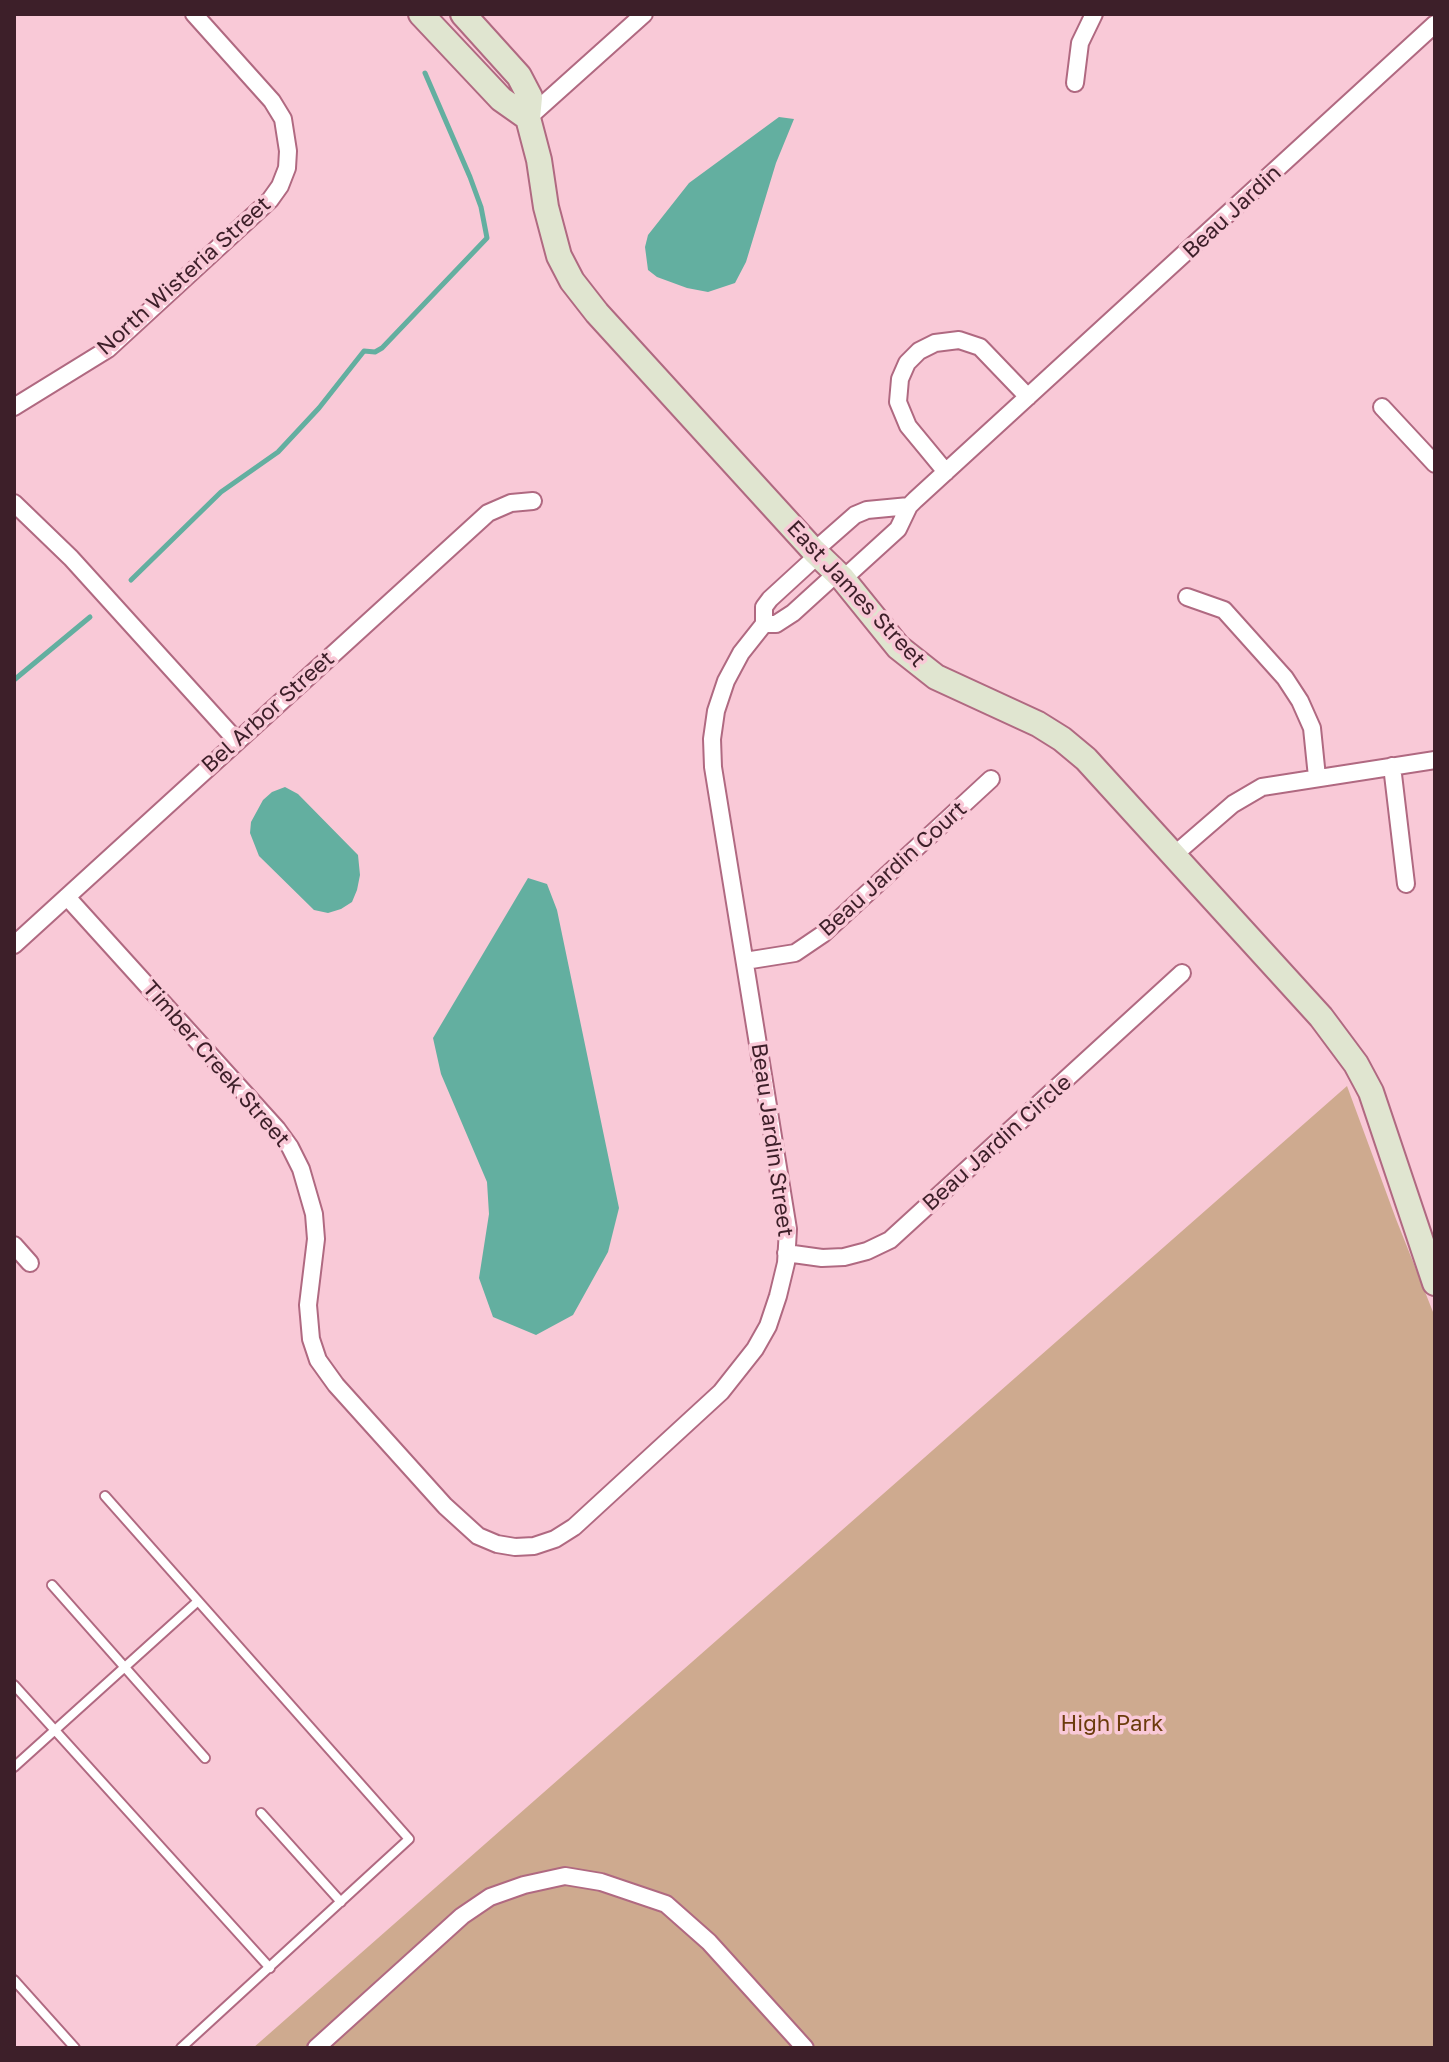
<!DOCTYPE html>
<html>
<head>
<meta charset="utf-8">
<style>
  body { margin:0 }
  #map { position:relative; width:1449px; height:2062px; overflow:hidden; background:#f9c9d7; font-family:"Golos Text",sans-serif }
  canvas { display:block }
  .frame { position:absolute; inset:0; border:16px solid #3d1f29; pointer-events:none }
</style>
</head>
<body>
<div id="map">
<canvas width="1449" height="2062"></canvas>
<div class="frame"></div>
</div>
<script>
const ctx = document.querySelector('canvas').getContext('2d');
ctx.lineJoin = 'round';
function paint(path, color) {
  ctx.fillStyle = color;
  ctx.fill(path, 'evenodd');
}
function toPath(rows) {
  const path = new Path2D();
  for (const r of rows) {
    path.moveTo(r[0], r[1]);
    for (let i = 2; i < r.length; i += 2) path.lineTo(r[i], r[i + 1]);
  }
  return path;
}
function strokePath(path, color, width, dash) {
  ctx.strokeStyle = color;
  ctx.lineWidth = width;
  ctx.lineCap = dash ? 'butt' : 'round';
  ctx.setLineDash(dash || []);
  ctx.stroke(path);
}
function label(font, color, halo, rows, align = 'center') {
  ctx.font = font + ' "Golos Text",sans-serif';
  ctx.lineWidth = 7;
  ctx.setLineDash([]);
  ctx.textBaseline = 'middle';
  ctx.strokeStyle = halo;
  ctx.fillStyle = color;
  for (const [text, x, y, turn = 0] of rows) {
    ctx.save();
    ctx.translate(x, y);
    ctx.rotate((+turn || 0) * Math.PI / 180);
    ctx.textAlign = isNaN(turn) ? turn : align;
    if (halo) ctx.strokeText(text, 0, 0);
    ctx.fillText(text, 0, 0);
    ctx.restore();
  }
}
const green = toPath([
  [1347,1086,1396,1219,1435,1317,1435,2048,253,2048]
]);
const water = toPath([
  [779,117,794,119,776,163,746,262,735,283,708,292,687,288,657,277,648,270,645,247,648,235,689,183],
  [285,787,298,794,358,855,360,875,357,890,352,902,341,909,328,913,314,910,259,856,250,833,251,822,263,800,272,792],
  [528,878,547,884,557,910,619,1208,608,1252,573,1315,536,1335,493,1317,479,1278,489,1214,487,1182,441,1074,433,1038]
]);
const stream = toPath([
  [131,580,221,492,278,452,319,408,364,351,375,352,382,348,487,238,481,207,470,177,425,73],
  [14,680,90,617]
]);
const lane = toPath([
  [105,1496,409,1839,181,2048],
  [52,1585,205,1758],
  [14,1685,270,1968],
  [14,1767,198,1601],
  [261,1813,341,1902],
  [14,1980,75,2048]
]);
const street = toPath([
  [1075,83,1080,43,1094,14],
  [528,118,644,14],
  [14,407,108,349,270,200,280,186,287,168,288,151,283,119,272,101,194,14],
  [1382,407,1435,464],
  [946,472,908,426,898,402,900,379,907,363,919,351,935,343,959,340,980,347,1028,397],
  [14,503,71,558,236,740],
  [814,551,855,515,867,510,909,506],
  [843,579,898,529,909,506,915,500,1435,24],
  [1187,597,1224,610,1285,678,1300,701,1312,728,1317,777],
  [764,624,764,607,770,599,818,555],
  [764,624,776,624,793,613,837,573],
  [1392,766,1406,884],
  [1174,855,1233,804,1262,787,1435,760],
  [67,897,277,1129,290,1147,301,1169,314,1214,316,1239,308,1305,311,1339,318,1360,336,1385,445,1506,478,1536,497,1544,515,1547,534,1546,555,1539,574,1527,721,1392,755,1349,768,1326,778,1296,786,1263,788,1229,713,767,712,739,716,711,726,681,741,653,764,624],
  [14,945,488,513,511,503,533,501],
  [745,961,795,953,823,934,991,779],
  [14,1245,30,1263],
  [786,1253,822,1258,844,1257,867,1251,890,1240,1182,973],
  [316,2048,462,1916,490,1897,524,1885,565,1876,601,1882,666,1904,709,1942,805,2048]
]);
const secondary = toPath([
  [421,14,501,99,528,118],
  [463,14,519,76,530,97,528,118,539,160,546,207,559,256,572,281,597,313,814,551,843,579,898,647,936,677,1038,724,1062,739,1086,759,1321,1017,1356,1064,1371,1092,1435,1283]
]);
const streetNames = [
  ["Beau Jardin",1232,212,-43],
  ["North Wisteria Street",184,276,-42],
  ["East James Street",856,594,47],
  ["Bel Arbor Street",268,712,-42],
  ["Beau Jardin Court",893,869,-42],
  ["Timber Creek Street",216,1064,49],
  ["Beau Jardin Street",772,1140,82],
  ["Beau Jardin Circle",997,1143,-42]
];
const parkNames = [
  ["High Park",1112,1724]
];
paint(green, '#ceaa8f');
paint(water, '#63afa0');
strokePath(stream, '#63afa0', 5);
strokePath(lane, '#b06981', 12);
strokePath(street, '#b06981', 20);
strokePath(secondary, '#b06981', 28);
strokePath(lane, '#fff', 8);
strokePath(street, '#fff', 16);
strokePath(secondary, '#e0e5d0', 24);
label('22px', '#3d1f29', '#f9c9d7', streetNames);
label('22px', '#6b3b0c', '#f9c9d7', parkNames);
</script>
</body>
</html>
